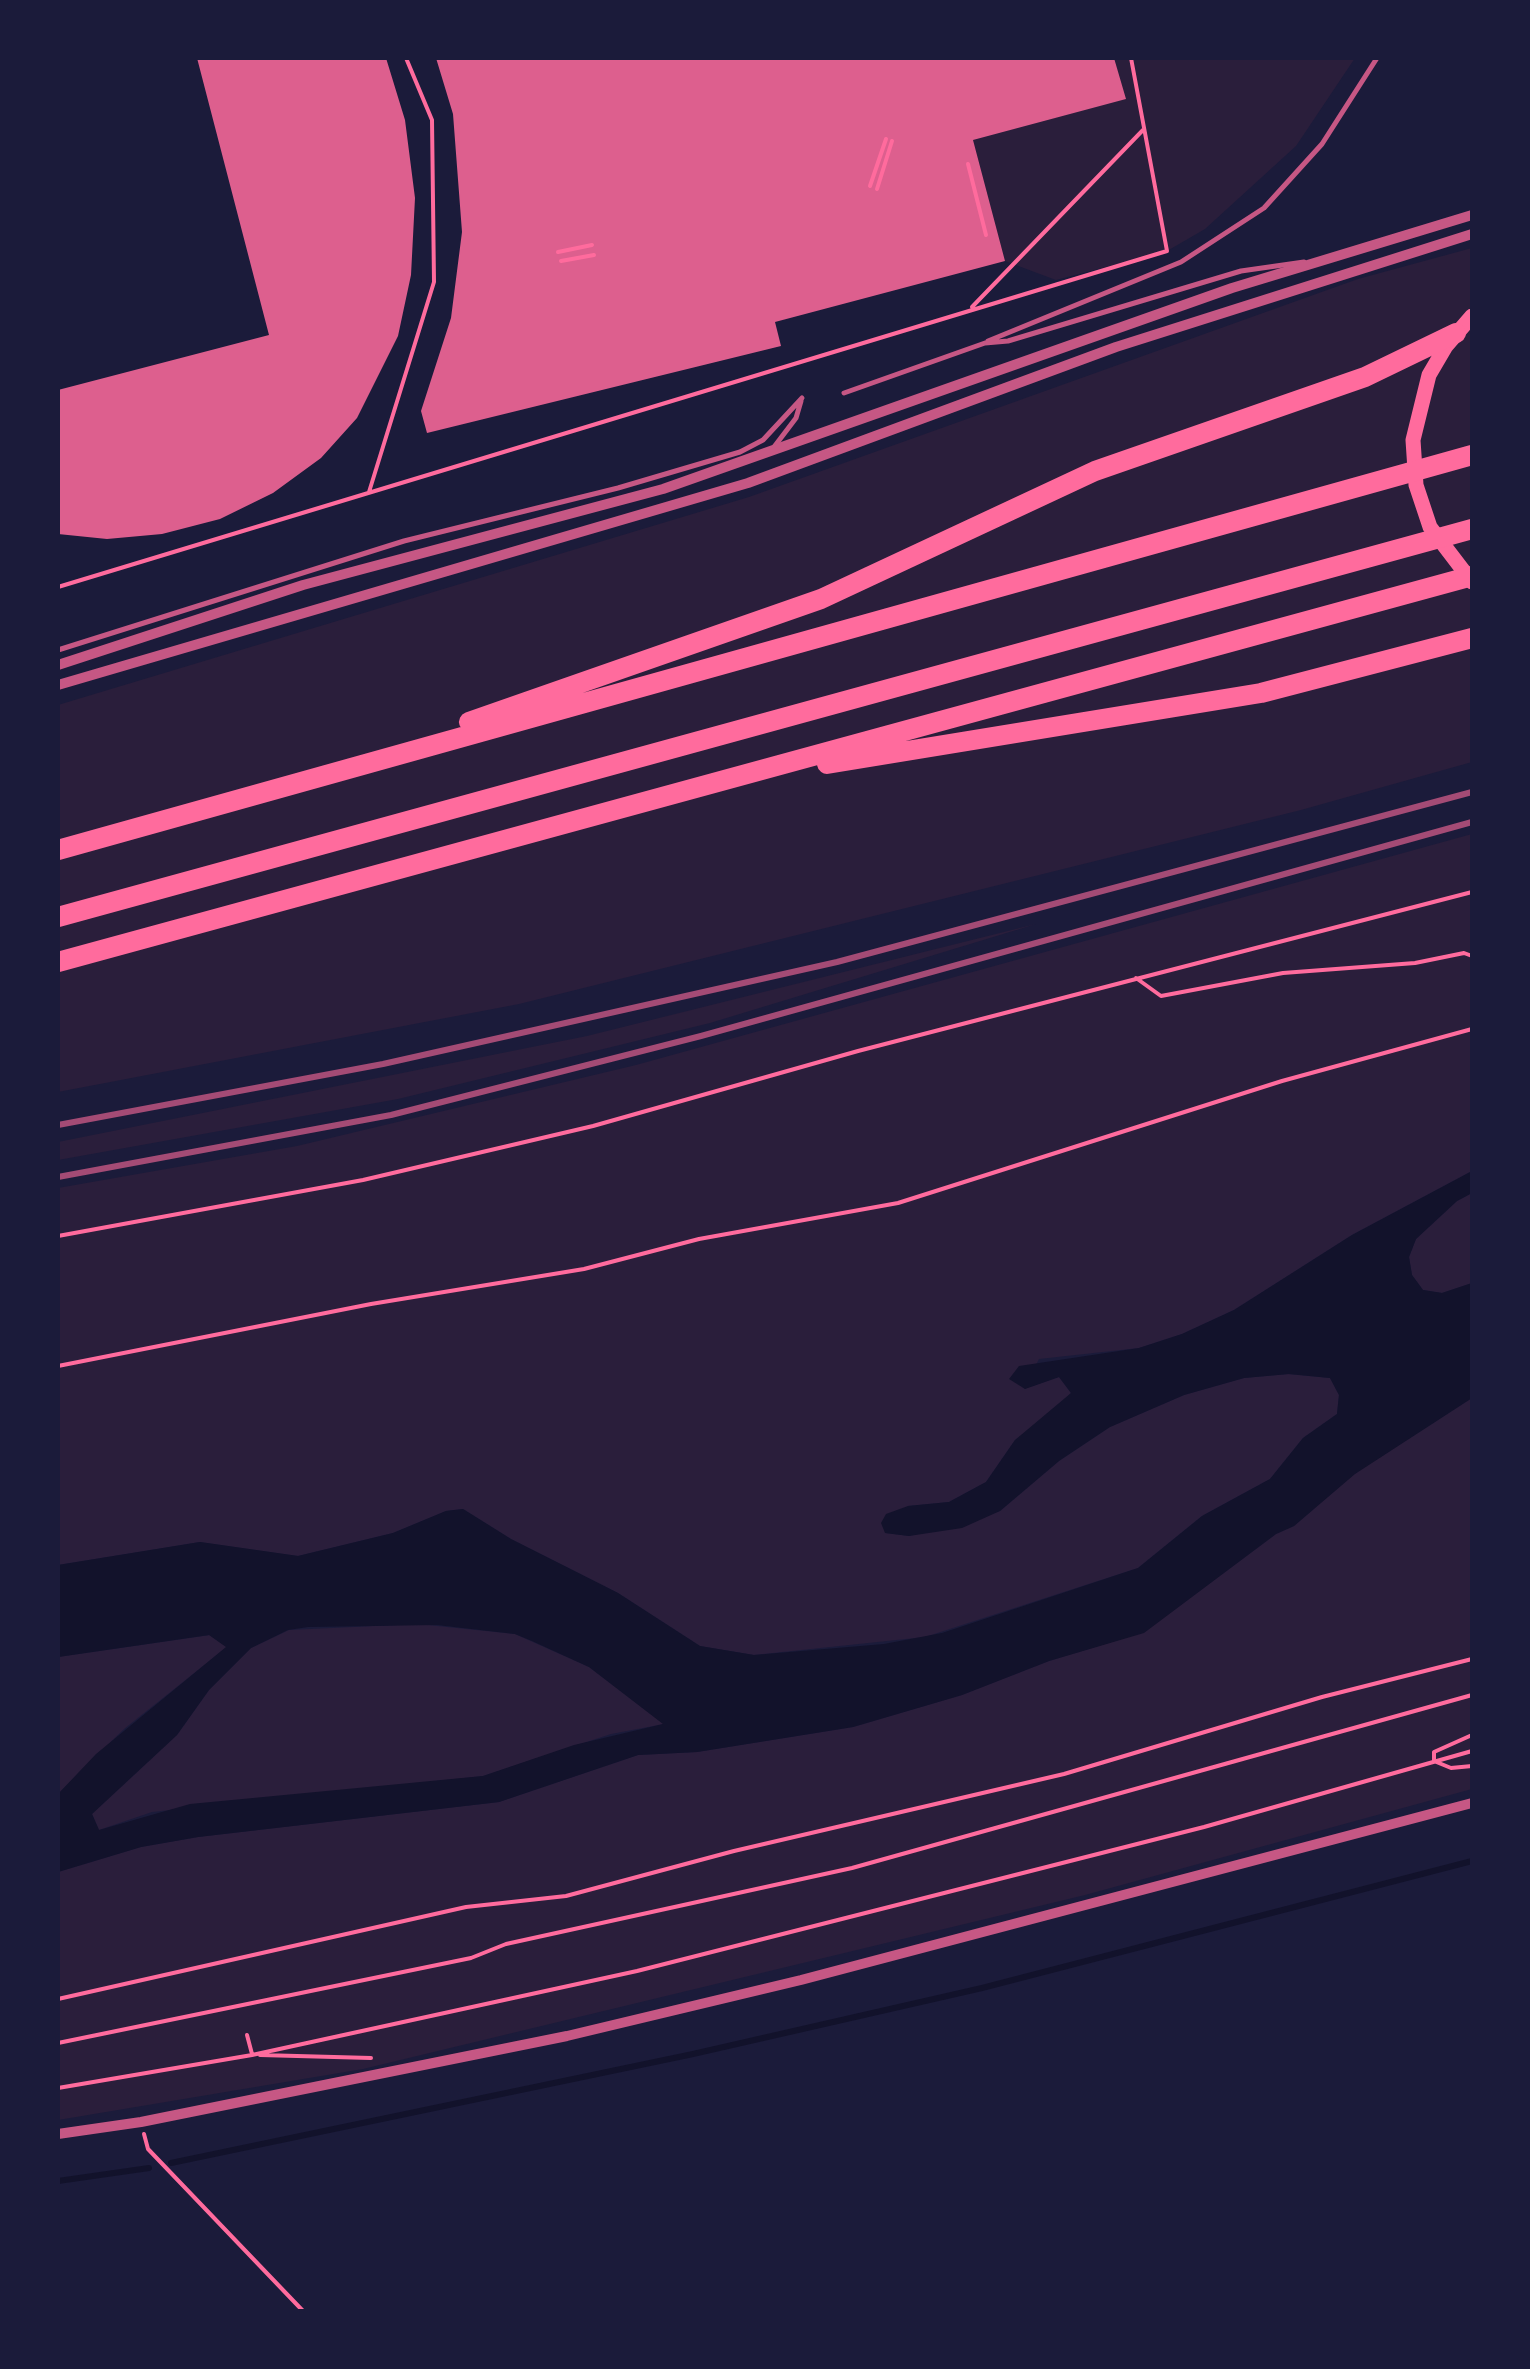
<!DOCTYPE html>
<html>
<head>
<meta charset="utf-8">
<style>
  body { margin:0 }
  #map { position:relative; width:1530px; height:2369px; overflow:hidden; background:#1b1b3a; font-family:"Roboto Serif",serif }
  canvas { display:block }
  .frame { position:absolute; inset:0; border:60px solid #1b1b3a; pointer-events:none }
</style>
</head>
<body>
<div id="map">
<canvas width="1530" height="2369"></canvas>
<div class="frame"></div>
</div>
<script>
const ctx = document.querySelector('canvas').getContext('2d');
ctx.lineJoin = 'round';
function paint(path, color) {
  ctx.fillStyle = color;
  ctx.fill(path, 'evenodd');
}
function toPath(rows) {
  const path = new Path2D();
  for (const r of rows) {
    path.moveTo(r[0], r[1]);
    for (let i = 2; i < r.length; i += 2) path.lineTo(r[i], r[i + 1]);
  }
  return path;
}
function strokePath(path, color, width, dash) {
  ctx.strokeStyle = color;
  ctx.lineWidth = width;
  ctx.lineCap = dash ? 'butt' : 'round';
  ctx.setLineDash(dash || []);
  ctx.stroke(path);
}
const green = toPath([
  [1114,58,1355,58,1296,146,1205,229,1167,251,1056,280,1005,261,973,140,1125,99],
  [1472,248,1472,762,1301,810,519,1004,58,1092,58,705,749,497,1358,279],
  [1472,834,1472,1171,1352,1235,1234,1310,1182,1334,1139,1348,1039,1359,1024,1389,1059,1377,1071,1393,1059,1408,1015,1440,986,1482,949,1502,908,1506,886,1533,909,1536,1000,1511,1059,1461,1110,1427,1184,1395,1244,1378,1288,1374,1330,1378,1339,1395,1337,1414,1303,1438,1270,1479,1202,1516,1138,1568,925,1637,754,1655,700,1646,618,1593,511,1539,463,1509,446,1511,393,1533,298,1556,200,1542,58,1565,58,1188,297,1146,636,1065],
  [1036,924,710,1023,398,1099,58,1160,58,1142,587,1036],
  [1472,1193,1472,1283,1442,1293,1423,1290,1412,1275,1409,1257,1416,1239,1457,1201],
  [1472,1398,1472,1789,1085,1895,363,2069,58,2120,58,1872,141,1847,198,1837,499,1802,638,1755,697,1752,853,1727,962,1695,1049,1661,1144,1632,1276,1534,1294,1526,1354,1474],
  [418,1624,515,1634,589,1667,664,1724,611,1734,483,1776,152,1812,99,1830,92,1814,177,1735,209,1690,251,1648,289,1630],
  [210,1635,227,1647,124,1729,58,1794,58,1657]
]);
const water = toPath([
  [1472,1171,1472,1193,1457,1201,1416,1239,1409,1257,1412,1275,1423,1290,1442,1293,1472,1283,1472,1398,1355,1474,1294,1526,1276,1534,1144,1633,1049,1661,962,1695,853,1727,697,1752,638,1755,499,1802,198,1837,141,1847,58,1872,58,1794,96,1754,226,1647,209,1635,58,1657,58,1565,200,1542,298,1556,393,1533,446,1511,463,1509,511,1539,618,1593,700,1646,754,1655,884,1644,942,1633,1138,1568,1202,1516,1270,1479,1303,1438,1337,1414,1339,1395,1330,1378,1289,1374,1244,1378,1184,1395,1110,1427,1059,1461,1000,1511,962,1528,909,1536,885,1533,881,1523,886,1514,908,1506,949,1502,986,1482,1015,1440,1071,1393,1059,1377,1025,1389,1009,1379,1019,1366,1139,1348,1182,1334,1234,1310,1352,1235],
  [437,1625,515,1634,532,1641,589,1667,663,1724,574,1745,483,1776,190,1804,99,1830,92,1814,177,1735,209,1690,251,1648,288,1630,308,1627]
]);
const stream = toPath([
  [171,2163,693,2054,982,1988,1472,1861],
  [58,2181,149,2168]
]);
const building = toPath([
  [197,58,386,58,405,120,415,198,411,275,398,336,357,418,321,458,273,493,220,519,162,534,107,539,58,534,58,390,269,335],
  [436,58,1114,58,1126,99,973,140,1005,261,775,322,781,346,427,433,421,411,451,318,462,232,453,114]
]);
const path = toPath([
  [968,164,986,235],
  [870,186,886,139],
  [877,189,892,141],
  [558,252,592,245],
  [561,261,594,255],
  [972,307,1143,130],
  [369,492,434,282,432,120,406,58],
  [58,587,1167,251,1131,58],
  [1136,978,1161,996,1283,973,1415,963,1464,953,1472,956],
  [58,1236,363,1180,593,1126,858,1051,1472,892],
  [58,1366,371,1304,584,1269,699,1239,898,1203,1282,1081,1472,1029],
  [1472,1735,1434,1752,1434,1761,1451,1768,1472,1766],
  [58,1999,466,1907,566,1896,734,1851,1064,1774,1322,1697,1472,1659],
  [247,2035,252,2054],
  [58,2043,471,1958,506,1944,852,1868,1472,1695],
  [260,2055,371,2058],
  [58,2088,252,2055,637,1971,1204,1827,1472,1751],
  [144,2134,148,2149,304,2312]
]);
const service = toPath([
  [988,341,1181,262,1264,208,1322,144,1377,58],
  [844,393,985,343,1008,341,1241,271,1304,262],
  [774,447,796,418,801,401],
  [58,650,404,541,618,488,740,452,763,440,802,398]
]);
const minor = toPath([
  [58,665,303,585,663,489,1232,288,1472,215],
  [58,685,748,483,1116,347,1472,234],
  [58,2134,141,2122,567,2036,801,1980,1472,1803]
]);
const secondary = toPath([
  [1472,316,1446,346,1429,375,1413,440,1416,485,1430,527,1472,582]
]);
const motorway = toPath([
  [469,722,821,599,1095,471,1365,377,1456,333],
  [827,764,1261,693,1472,638],
  [58,850,1472,455],
  [58,917,1472,529],
  [58,962,1472,576]
]);
const rail = toPath([
  [58,1125,383,1064,837,962,1472,792],
  [58,1177,391,1115,701,1036,1472,822]
]);
paint(green, '#2a1e3b');
paint(water, '#12122b');
strokePath(stream, '#12122b', 6);
paint(building, '#dd5f8e');
strokePath(path, '#ff6b9d', 4);
strokePath(service, '#c65784', 5);
strokePath(minor, '#c65784', 10);
strokePath(secondary, '#ff6b9d', 15);
strokePath(motorway, '#ff6b9d', 20);
strokePath(rail, '#a44b75', 6);
</script>
</body>
</html>
